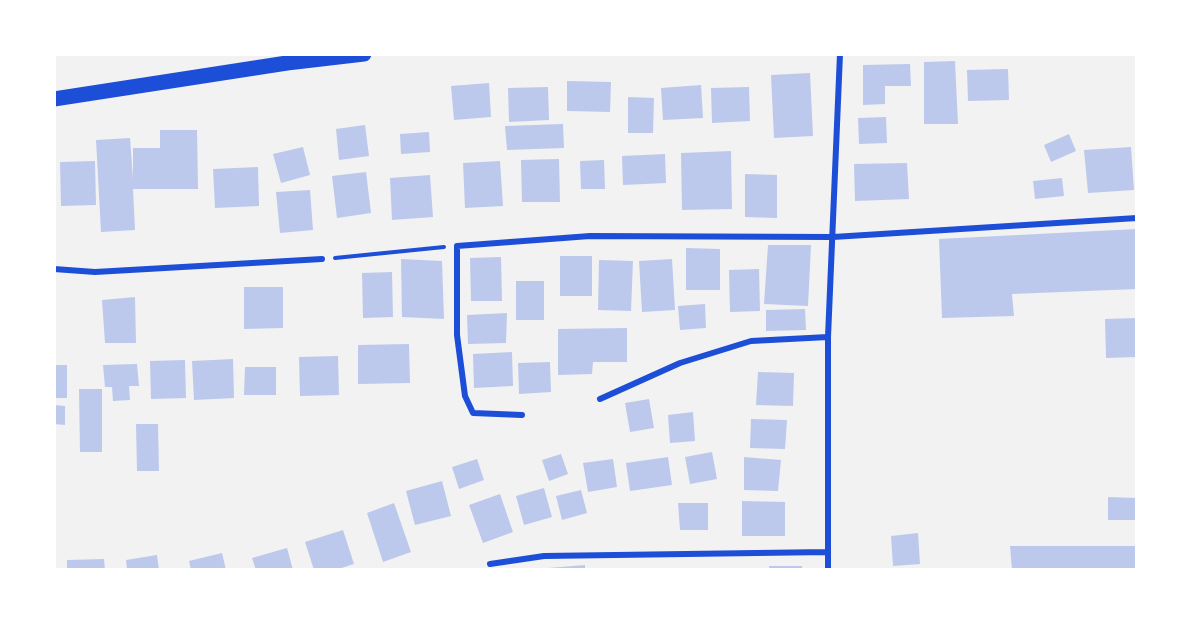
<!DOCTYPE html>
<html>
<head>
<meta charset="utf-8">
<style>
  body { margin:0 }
  #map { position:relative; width:1191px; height:624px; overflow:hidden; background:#f2f2f2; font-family:"Exo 2",sans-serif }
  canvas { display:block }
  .frame { position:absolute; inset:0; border:56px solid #fff; pointer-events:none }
</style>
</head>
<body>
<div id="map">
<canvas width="1191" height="624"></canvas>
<div class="frame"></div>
</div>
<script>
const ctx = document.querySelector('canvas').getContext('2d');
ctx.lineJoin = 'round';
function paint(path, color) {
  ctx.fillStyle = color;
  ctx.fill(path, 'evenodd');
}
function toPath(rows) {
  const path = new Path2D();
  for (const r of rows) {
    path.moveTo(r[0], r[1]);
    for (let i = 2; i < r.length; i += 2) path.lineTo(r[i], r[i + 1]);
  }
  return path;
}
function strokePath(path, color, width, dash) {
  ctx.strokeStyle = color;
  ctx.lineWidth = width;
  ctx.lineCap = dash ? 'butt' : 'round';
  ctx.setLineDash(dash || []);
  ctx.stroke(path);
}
const building = toPath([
  [955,61,958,124,924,124,924,62],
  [910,64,911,86,885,86,885,104,863,105,863,65],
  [1008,69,1009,100,968,101,967,70],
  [810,73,813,136,774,138,771,75],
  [567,81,611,82,610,112,567,111],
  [489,83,491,117,454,120,451,86],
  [701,85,703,118,663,120,661,88],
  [548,87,549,120,509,122,508,88],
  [749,87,750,121,712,123,711,88],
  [628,97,654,98,653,133,628,133],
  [886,117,887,143,859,144,858,118],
  [563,124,564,148,507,150,505,126],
  [365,125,369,156,339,160,336,129],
  [160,130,197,130,198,189,133,189,135,230,101,232,96,140,130,138,133,179,133,148,160,148],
  [429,132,430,152,401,154,400,134],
  [1069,134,1076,151,1051,162,1044,145],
  [303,147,310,175,281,183,273,154],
  [1131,147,1134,190,1088,193,1084,150],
  [731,151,732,209,682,210,681,153],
  [665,154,666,183,623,185,622,156],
  [559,159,560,202,522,202,521,160],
  [604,160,605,189,581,189,580,161],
  [95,161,96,205,61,206,60,162],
  [500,161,503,206,465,208,463,163],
  [907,163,909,199,855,201,854,164],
  [258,167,259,206,215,208,213,169],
  [366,172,371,213,337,218,332,176],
  [745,174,777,175,777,218,745,217],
  [430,175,433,217,392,220,390,178],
  [1062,178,1064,196,1035,199,1033,181],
  [310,190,313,230,280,233,276,192],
  [1137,229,1137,289,1012,294,1014,316,942,318,939,239],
  [768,245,811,245,808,306,764,304],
  [686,248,720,249,720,290,686,290],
  [560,256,592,256,592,296,560,296],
  [501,257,502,301,471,301,470,258],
  [401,259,442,261,444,319,402,317],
  [672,259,675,310,642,312,639,261],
  [599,260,633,261,631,311,598,310],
  [759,269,760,311,730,312,729,270],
  [392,272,393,317,363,318,362,273],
  [516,281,544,281,544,320,516,320],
  [244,287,283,287,283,328,244,329],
  [135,297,136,343,105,343,102,300],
  [705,304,706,328,680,330,678,306],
  [805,309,806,330,766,331,766,310],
  [507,313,506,343,468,344,467,315],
  [1137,318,1137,357,1106,358,1105,319],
  [627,328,627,362,593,362,592,374,558,375,558,329],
  [409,344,410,383,358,384,358,345],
  [512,352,513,386,474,388,473,354],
  [338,356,339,395,300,396,299,357],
  [233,359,234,398,194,400,192,361],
  [185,360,186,398,151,399,150,361],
  [550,362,551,392,519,394,518,363],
  [137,364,139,386,129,386,130,400,113,401,112,387,105,387,103,365],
  [54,365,67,365,67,398,54,398],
  [245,367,276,367,276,395,244,395],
  [758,372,794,373,793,406,756,405],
  [79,389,102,389,102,452,80,452],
  [649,399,654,428,630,432,625,403],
  [54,405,65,406,65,425,54,424],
  [693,412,695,441,670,443,668,415],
  [751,419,787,420,785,449,750,448],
  [136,424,158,424,159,471,137,471],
  [712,452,717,479,690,484,685,457],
  [561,454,568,474,549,481,542,460],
  [668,457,672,485,630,491,626,463],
  [744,457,781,460,778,491,744,490],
  [477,459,484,480,459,489,452,467],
  [613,459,617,487,588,492,583,463],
  [442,481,451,516,415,525,406,491],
  [544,488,552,517,524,525,516,496],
  [581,490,587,513,562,520,556,496],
  [500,494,513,532,483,543,469,505],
  [1108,497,1137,498,1137,520,1108,520],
  [742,501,785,502,785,536,742,536],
  [394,503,411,552,383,562,367,513],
  [678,503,708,503,708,530,680,530],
  [343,530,354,564,335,570,314,570,305,542],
  [918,533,920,564,893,566,891,536],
  [1010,546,1137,546,1137,570,1012,570],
  [287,548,293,570,256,570,252,558],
  [222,553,226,570,191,570,189,561],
  [157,555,159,570,127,570,126,560],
  [104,559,105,570,67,570,67,560],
  [585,565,585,570,549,570,548,568],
  [769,566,802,566,802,570,769,570]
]);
const path = toPath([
  [335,258,444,247]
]);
const minor = toPath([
  [54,269,95,272,322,259],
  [600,399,680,363,751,341,828,337],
  [522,415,473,413,465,396,457,335,457,246,590,236,833,237,1137,218],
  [490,564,544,556,828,552],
  [828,570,828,337,840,54]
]);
const primary = toPath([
  [54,99,287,63,364,54]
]);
paint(building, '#bdc9ec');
strokePath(path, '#1d4ed8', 4);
strokePath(minor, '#1d4ed8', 6);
strokePath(primary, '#1d4ed8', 15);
</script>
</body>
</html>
